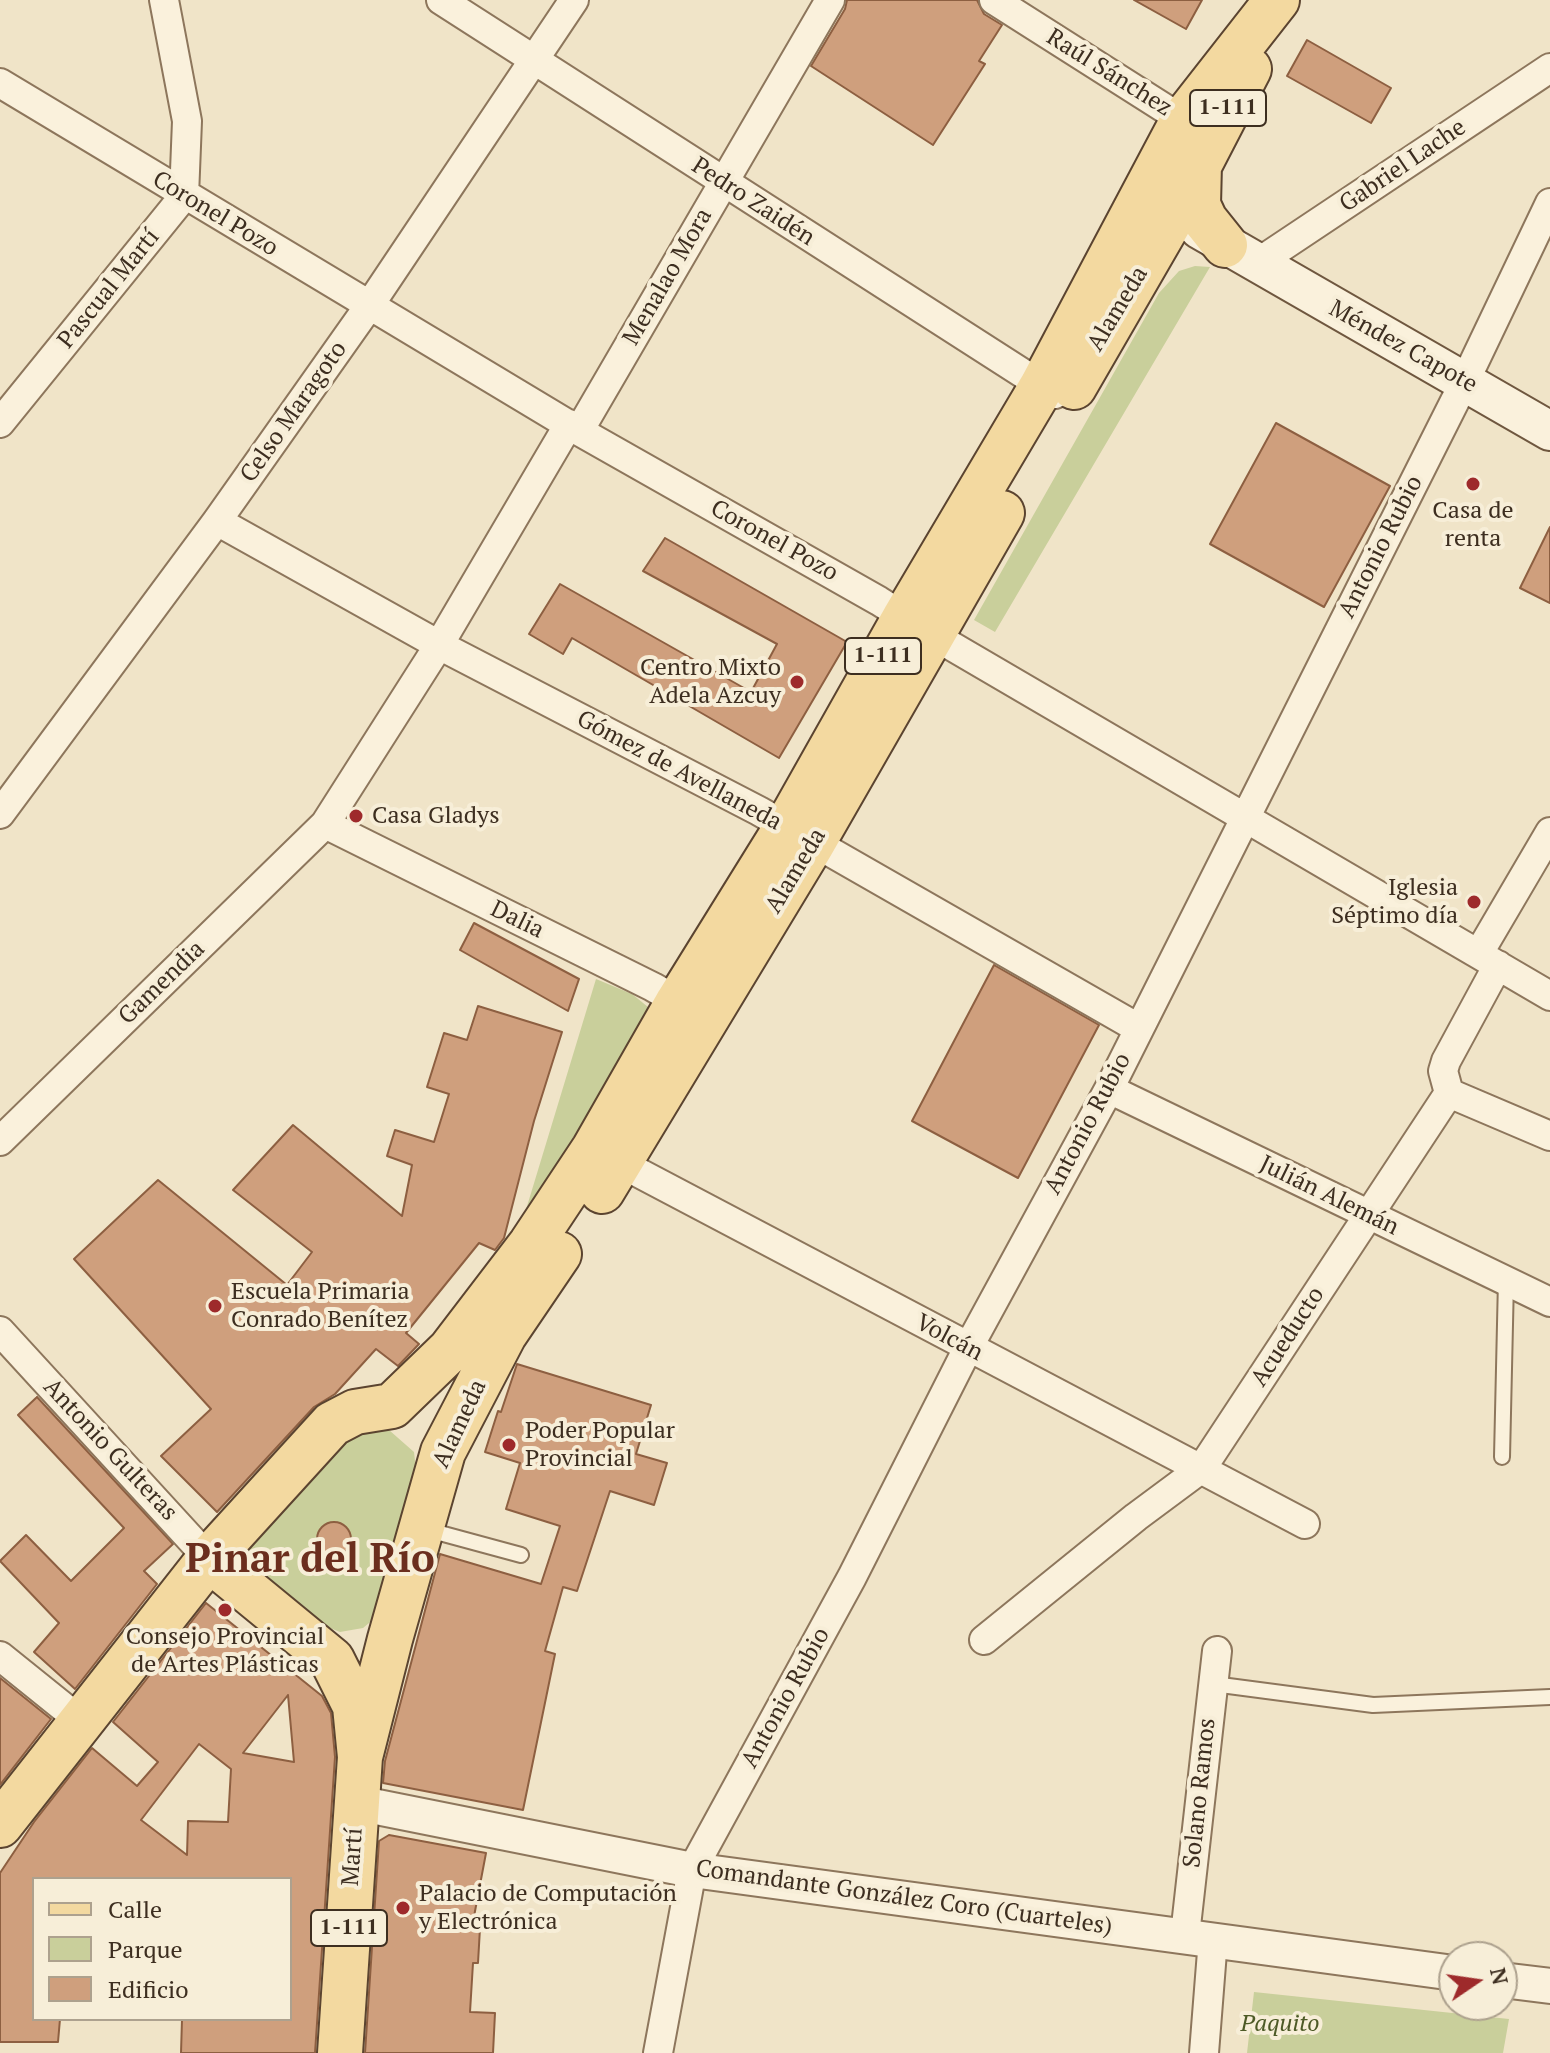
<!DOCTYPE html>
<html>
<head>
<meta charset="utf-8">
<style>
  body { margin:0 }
  #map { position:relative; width:1550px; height:2053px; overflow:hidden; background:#f0e4c8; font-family:"PT Serif",serif }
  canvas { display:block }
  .legend { position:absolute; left:32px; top:1877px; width:260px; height:144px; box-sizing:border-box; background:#f7eed8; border:2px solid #ada18e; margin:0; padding:10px 14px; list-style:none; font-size:24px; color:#3d2e20 }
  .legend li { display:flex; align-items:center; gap:16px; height:40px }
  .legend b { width:40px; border:2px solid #ada18e }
  .north { position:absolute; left:1438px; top:1941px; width:80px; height:80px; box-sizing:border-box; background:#f7eed8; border:2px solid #ada18e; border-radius:50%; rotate:77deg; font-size:22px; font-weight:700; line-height:32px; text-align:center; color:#3d2e20 }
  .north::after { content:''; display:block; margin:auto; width:28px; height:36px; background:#9e2a2b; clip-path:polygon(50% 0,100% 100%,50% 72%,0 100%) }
</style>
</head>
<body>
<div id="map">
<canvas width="1550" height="2053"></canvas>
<ul class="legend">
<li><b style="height:10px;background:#f3d9a0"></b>Calle</li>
<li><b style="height:22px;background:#c9cf9b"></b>Parque</li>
<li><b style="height:22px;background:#cf9f7d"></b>Edificio</li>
</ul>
<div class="north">N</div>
</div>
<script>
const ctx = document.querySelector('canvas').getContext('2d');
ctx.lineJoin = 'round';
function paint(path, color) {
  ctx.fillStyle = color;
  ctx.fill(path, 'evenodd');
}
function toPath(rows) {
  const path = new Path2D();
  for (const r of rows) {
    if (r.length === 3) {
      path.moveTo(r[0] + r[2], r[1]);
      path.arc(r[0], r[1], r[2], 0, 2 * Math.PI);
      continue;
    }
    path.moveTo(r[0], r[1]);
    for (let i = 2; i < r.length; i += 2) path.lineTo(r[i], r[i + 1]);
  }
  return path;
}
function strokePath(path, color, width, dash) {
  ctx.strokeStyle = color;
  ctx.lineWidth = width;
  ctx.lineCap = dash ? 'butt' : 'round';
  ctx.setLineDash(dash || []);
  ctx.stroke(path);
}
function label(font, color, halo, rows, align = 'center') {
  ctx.font = font + ' "PT Serif",serif';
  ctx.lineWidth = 8;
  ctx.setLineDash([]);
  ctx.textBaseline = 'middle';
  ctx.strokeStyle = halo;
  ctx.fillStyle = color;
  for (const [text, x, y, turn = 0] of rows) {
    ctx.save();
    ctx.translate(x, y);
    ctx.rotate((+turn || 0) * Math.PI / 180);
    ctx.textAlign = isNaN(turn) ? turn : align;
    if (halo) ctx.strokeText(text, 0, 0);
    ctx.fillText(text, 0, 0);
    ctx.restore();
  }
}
const green = toPath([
  [1195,266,1210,267,995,632,974,620,1159,293,1179,271],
  [596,979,632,994,648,1007,656,1027,521,1226],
  [358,1422,374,1422,389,1430,414,1452,416,1470,381,1613,363,1628,340,1632,297,1615,239,1557],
  [1254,1992,1509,2019,1503,2053,1247,2053]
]);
const building = toPath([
  [847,0,977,0,984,14,1002,25,979,61,985,64,933,145,811,66,845,9,847,0],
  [1134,0,1202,0,1186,29,1134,0],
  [1307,40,1391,88,1371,123,1287,76,1307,40],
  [1276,423,1390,486,1324,607,1210,544,1276,423],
  [1550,527,1550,603,1520,588,1550,527],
  [665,538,847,642,779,758,572,638,563,654,529,634,560,584,751,692,777,644,643,571,665,538],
  [474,923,579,979,568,1011,460,950,474,923],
  [994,965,1099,1025,1018,1178,912,1121,994,965],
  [478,1006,562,1032,534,1121,504,1238,495,1250,479,1243,406,1333,419,1344,398,1366,376,1349,335,1394,314,1407,217,1512,161,1456,211,1409,74,1259,158,1180,287,1285,312,1252,233,1190,293,1125,402,1216,412,1165,387,1156,395,1130,434,1142,449,1094,427,1087,444,1033,467,1040,478,1006],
  [517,1364,651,1405,636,1454,667,1463,654,1505,610,1491,577,1591,563,1587,545,1651,555,1654,523,1810,383,1783,385,1761,440,1554,541,1584,560,1526,506,1509,520,1463,485,1452,498,1411,501,1412,517,1364],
  [37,1397,173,1544,144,1571,157,1584,75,1689,34,1652,59,1623,0,1561,26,1535,71,1581,124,1528,18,1415,37,1397],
  [334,1539,17],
  [206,1603,322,1696,331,1713,335,1757,315,2053,181,2053,182,2019,290,2019,290,1879,34,1879,34,2019,60,2019,58,2042,0,2042,0,1873,34,1822,92,1748,137,1786,158,1762,113,1722,206,1603],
  [288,1695,294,1762,243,1753,288,1695],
  [199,1744,231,1769,228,1822,188,1821,187,1855,141,1820,199,1744],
  [0,1678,51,1719,0,1785,0,1678],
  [389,1835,486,1853,472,1927,480,1928,478,1963,473,1963,470,2012,495,2013,493,2053,365,2053,379,1841,389,1835]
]);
const service = toPath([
  [1502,1457,1506,1280],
  [425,1529,521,1555],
  [1211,1688,1221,1685,1373,1705,1550,1697]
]);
const minor = toPath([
  [441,0,1055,394],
  [994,0,1183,120],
  [0,83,579,431,879,601,931,634,1550,996],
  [1256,264,1550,68],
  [0,423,184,196,187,121,164,0],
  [579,431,830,0],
  [217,521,439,645,759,811,1138,1028],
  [0,814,217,521,369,306,574,0],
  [325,824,653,987,692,1009],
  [1479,953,1550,832],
  [1109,1089,1550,1302],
  [1449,1093,1550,1136],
  [0,1141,325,824,439,645,569,424],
  [605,1155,1305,1524],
  [0,1331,209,1559],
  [984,1640,1136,1517,1202,1468,1449,1093,1443,1071,1446,1061,1498,965],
  [0,1656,82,1722],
  [1185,1935,1217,1651],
  [658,2053,692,1870,852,1577,968,1348,1109,1089,1465,381,1550,203],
  [1204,2053,1213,1939]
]);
const tertiary = toPath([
  [357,1803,692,1870,1454,1973],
  [1502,1980,1550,1986]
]);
const secondary = toPath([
  [1199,229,1550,431]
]);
const primary = toPath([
  [1199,164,1198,205,1205,220,1225,245],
  [1074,387,1174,214,1249,69],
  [602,1191,812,844,1002,513],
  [209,1559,332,1660,355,1706,360,1757,340,2053],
  [360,1757,390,1639,443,1452,504,1335,559,1254],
  [0,1825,209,1559,332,1424,355,1412,392,1406,450,1350,531,1244,594,1149,678,1002,786,828,905,617,1042,386,1183,120,1277,0]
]);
const markers = [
  [1473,484,8,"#9e2a2b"],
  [797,682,8,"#9e2a2b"],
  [356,816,8,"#9e2a2b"],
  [1474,902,8,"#9e2a2b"],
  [215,1306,8,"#9e2a2b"],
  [509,1445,8,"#9e2a2b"],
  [225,1610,8,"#9e2a2b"],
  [403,1908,8,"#9e2a2b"]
];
const shields = [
  [1228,108,76],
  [883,656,76],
  [349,1928,76]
];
const shieldNames = [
  ["1-111",1228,108],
  ["1-111",883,656],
  ["1-111",349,1928]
];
const streetNames = [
  ["Raúl Sánchez",1109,73,32],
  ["Gabriel Lache",1403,166,-34],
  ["Pedro Zaidén",753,202,33],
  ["Coronel Pozo",215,214,31],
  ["Menalao Mora",668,277,-60],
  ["Pascual Martí",109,289,-51],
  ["Alameda",1118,309,-59],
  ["Méndez Capote",1403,347,29],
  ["Celso Maragoto",294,412,-55],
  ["Coronel Pozo",774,541,29],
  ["Antonio Rubio",1381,547,-63],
  ["Gómez de Avellaneda",679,771,28],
  ["Alameda",796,871,-59],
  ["Dalia",517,920,26],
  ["Gamendia",162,983,-44],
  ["Antonio Rubio",1088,1124,-62],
  ["Julián Alemán",1329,1196,26],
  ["Acueducto",1288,1337,-57],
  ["Volcán",949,1338,28],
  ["Alameda",460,1424,-65],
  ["Antonio Gulteras",110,1450,47],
  ["Antonio Rubio",786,1698,-61],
  ["Solano Ramos",1200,1793,-84],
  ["Martí",353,1857,-86],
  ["Comandante González Coro (Cuarteles)",904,1898,8]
];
const poiNames = [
  ["Casa de",1473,511,"center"],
  ["renta",1473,539,"center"],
  ["Centro Mixto",781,668,"right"],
  ["Adela Azcuy",781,696,"right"],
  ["Casa Gladys",372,816],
  ["Iglesia",1458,888,"right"],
  ["Séptimo día",1458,916,"right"],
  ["Escuela Primaria",231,1292],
  ["Conrado Benítez",231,1320],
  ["Poder Popular",525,1431],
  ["Provincial",525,1459],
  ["Consejo Provincial",225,1637,"center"],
  ["de Artes Plásticas",225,1665,"center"],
  ["Palacio de Computación",419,1894],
  ["y Electrónica",419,1922]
];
const parkNames = [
  ["Paquito",1280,2024]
];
const townNames = [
  ["Pinar del Río",310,1561]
];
paint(green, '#c9cf9b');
paint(building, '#cf9f7d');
strokePath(building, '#8d5f41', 2);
strokePath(service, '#8d765c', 18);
strokePath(minor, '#8d765c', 32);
strokePath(tertiary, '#8d765c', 38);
strokePath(secondary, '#6f573f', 42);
strokePath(primary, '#5b4430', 48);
strokePath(service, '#faf1dc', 14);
strokePath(minor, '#faf1dc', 28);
strokePath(tertiary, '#faf1dc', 34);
strokePath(secondary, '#faf1dc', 38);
strokePath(primary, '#f3d9a0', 44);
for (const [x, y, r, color] of markers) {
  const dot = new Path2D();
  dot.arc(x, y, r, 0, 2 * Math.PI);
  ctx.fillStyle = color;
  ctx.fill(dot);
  strokePath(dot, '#f7eed8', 3);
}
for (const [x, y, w] of shields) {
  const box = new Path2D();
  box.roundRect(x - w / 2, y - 18, w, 36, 6);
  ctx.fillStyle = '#f7eed8';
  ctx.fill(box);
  strokePath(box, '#3d2e20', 2);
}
label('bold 22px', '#3d2e20', null, shieldNames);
label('24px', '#3d2e20', '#f7eed8', streetNames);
label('24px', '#3d2e20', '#f7eed8', poiNames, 'left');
label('italic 24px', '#4d5a26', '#f7eed8', parkNames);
label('bold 40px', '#6b2e1e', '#f7eed8', townNames);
</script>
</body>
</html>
